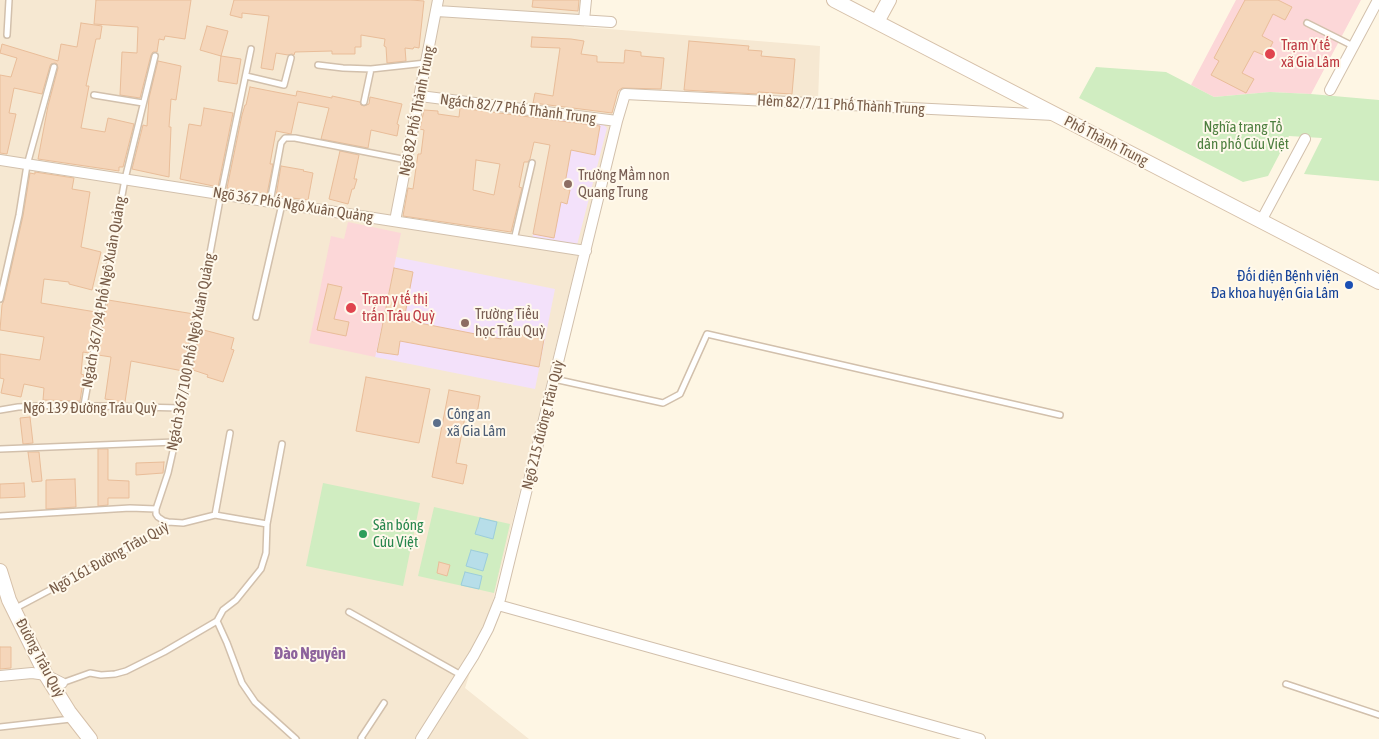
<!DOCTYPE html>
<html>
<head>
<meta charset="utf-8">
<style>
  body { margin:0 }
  canvas { display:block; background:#fef6e4 }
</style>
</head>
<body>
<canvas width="1379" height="739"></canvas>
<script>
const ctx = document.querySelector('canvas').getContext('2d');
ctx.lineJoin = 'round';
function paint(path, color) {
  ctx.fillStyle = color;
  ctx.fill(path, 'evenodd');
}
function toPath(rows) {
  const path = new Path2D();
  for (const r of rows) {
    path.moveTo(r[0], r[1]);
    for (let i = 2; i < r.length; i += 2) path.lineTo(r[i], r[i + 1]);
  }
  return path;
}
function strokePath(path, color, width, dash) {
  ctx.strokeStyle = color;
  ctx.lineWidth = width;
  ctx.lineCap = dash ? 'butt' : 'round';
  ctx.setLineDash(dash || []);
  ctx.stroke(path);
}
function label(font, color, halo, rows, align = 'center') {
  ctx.font = font + ' "Asap Condensed",sans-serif';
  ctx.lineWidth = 4;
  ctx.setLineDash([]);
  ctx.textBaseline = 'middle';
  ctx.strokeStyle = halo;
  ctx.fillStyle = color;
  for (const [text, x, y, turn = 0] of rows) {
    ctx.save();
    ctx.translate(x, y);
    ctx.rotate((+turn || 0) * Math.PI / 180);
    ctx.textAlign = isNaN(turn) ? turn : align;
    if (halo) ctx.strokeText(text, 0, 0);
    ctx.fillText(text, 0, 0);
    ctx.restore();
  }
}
const residential = toPath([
  [0,0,586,0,584,27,820,46,818,101,618,94,492,604,465,688,529,739,0,739]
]);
const education = toPath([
  [555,118,604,125,607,128,577,245,532,239],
  [396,257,555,289,535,389,375,357]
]);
const medical = toPath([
  [1236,0,1361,0,1311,94,1270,92,1214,97,1191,85],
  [348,222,401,233,375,357,309,343,331,236,344,239]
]);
const green = toPath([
  [1096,67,1166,72,1214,97,1270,92,1311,94,1379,100,1379,181,1304,174,1322,138,1289,136,1268,176,1243,182,1079,98],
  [323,483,420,503,403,586,306,566],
  [434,507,510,524,494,593,418,576]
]);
const water = toPath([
  [480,518,497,522,493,539,475,534,480,518],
  [471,550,488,554,483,571,466,566,471,550],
  [465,572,482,576,479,589,461,585,465,572]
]);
const building = toPath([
  [96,0,191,0,185,39,165,36,164,40,159,39,157,52,153,52,151,55,140,98,120,95,122,52,137,53,138,27,94,24,96,0],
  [234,0,411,0,424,1,419,48,414,47,413,49,405,48,406,61,387,63,386,47,384,46,385,39,361,35,361,47,355,47,355,54,332,54,332,51,295,52,294,55,292,54,288,55,276,53,273,70,261,68,269,16,242,13,242,18,230,15,234,0],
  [533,0,579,0,578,11,532,7,533,0],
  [1245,0,1278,0,1292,7,1285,20,1273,14,1262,36,1273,42,1266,56,1254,51,1242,73,1254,79,1246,93,1211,75,1219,61,1214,58,1245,0],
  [81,23,102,26,100,39,96,39,86,86,89,86,81,128,105,132,108,118,134,124,123,167,119,167,119,171,38,159,48,106,58,68,57,64,55,63,51,64,50,66,42,94,14,88,9,113,16,114,7,154,0,153,0,75,11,77,17,58,0,53,2,44,58,61,61,44,77,47,81,23],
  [207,26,228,31,221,56,200,50,207,26],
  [532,37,571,39,584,41,581,54,597,56,597,62,624,63,625,50,641,52,641,56,664,58,661,89,622,88,618,91,612,113,533,103,535,93,553,96,560,48,531,47,532,37],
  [689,41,749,46,748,50,762,51,761,56,795,59,792,94,758,92,758,94,684,90,689,41],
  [221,56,241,59,237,84,218,81,221,56],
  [158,61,181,66,176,100,171,99,169,127,171,127,169,177,132,169,143,125,147,126,149,98,158,61],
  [250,87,296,96,297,91,332,98,332,96,360,102,361,105,364,106,369,104,370,97,402,104,397,124,399,125,397,136,371,130,368,148,321,139,329,108,298,102,291,134,276,131,270,164,273,164,267,194,227,188,242,115,245,105,246,105,250,87],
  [204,108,233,113,218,187,180,179,189,124,201,126,204,108],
  [460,108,600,126,595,155,571,150,564,189,570,190,567,204,561,202,554,238,533,234,550,145,534,142,530,159,528,162,524,162,519,187,522,188,511,232,403,216,408,188,413,189,418,154,421,154,424,130,420,129,424,110,438,111,438,114,459,117,460,108],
  [476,160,500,164,494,195,473,190,476,160],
  [340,151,359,155,354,179,357,179,354,189,352,189,348,204,329,199,340,151],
  [281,166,304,170,303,171,313,173,308,200,276,196,281,166],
  [35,172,74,178,72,189,90,192,81,247,101,252,92,290,69,284,69,282,44,279,41,303,96,312,89,353,83,352,81,374,84,375,80,401,43,400,44,388,24,384,21,397,1,393,4,379,0,378,0,354,40,360,44,337,0,330,2,305,4,300,23,216,30,173,35,174,35,172],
  [394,268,413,272,404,320,501,339,502,331,544,339,539,367,400,341,398,355,377,352,394,268],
  [328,284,342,287,334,319,349,322,346,336,317,330,328,284],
  [108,300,194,314,183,371,131,361,125,402,105,399,111,357,98,355,108,300],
  [200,329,234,338,231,349,234,350,223,382,207,377,208,375,193,370,200,329],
  [366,377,430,389,419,443,356,431,366,377],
  [449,390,480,396,477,414,466,412,456,463,467,465,463,484,432,477,449,390],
  [30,417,33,443,23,444,20,418,30,417],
  [98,449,108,449,108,480,129,481,129,498,108,498,108,505,98,506,98,449],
  [28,452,39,452,42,481,32,482,28,452],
  [164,462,163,473,136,475,136,463,164,462],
  [75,479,76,507,46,509,46,480,75,479],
  [24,483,25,497,0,498,0,484,24,483],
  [439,562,450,565,447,576,437,573,439,562],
  [0,647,11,647,11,668,0,669,0,647]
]);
const lane = toPath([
  [1307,23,1353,46],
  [7,35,9,0],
  [318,65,343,68,371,69,426,63],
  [246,76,284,85,291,58],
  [94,95,143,103],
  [364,102,371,69],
  [270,202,281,143,285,138,295,138,407,160],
  [514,240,532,163],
  [0,299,19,215,27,165,54,67],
  [256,317,282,204],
  [554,379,663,403,680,394,707,334,1060,415],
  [84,405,125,179,155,56],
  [0,410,18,407,58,405,180,408],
  [0,449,175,442],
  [156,509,168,473,175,442,221,194,251,49],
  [156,509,156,514,158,517,164,521,168,522],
  [215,515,230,433],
  [0,516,130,508,156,509],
  [14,609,148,538,168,522,183,523,215,515,267,524],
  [349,612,461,675],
  [217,621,227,643,242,683,255,702,296,739],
  [62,683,90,673,101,675,115,674,126,671,164,652,217,621,223,610,236,600,261,569,266,553,267,524,282,444],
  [1286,684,1379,715],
  [0,727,71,719],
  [362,739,361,738,384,703]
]);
const street = toPath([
  [437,11,611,22],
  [584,20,586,0],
  [1330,90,1378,0],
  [420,96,617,121],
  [0,160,586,251],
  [395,221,438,0],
  [1261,221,1305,139],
  [498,605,980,739],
  [0,676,32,673,46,675,62,683],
  [421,739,474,655,488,629,500,599,617,121,625,94,1054,115]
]);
const secondary = toPath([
  [834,0,1379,282],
  [877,22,889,0],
  [0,571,9,600,46,675,69,712,90,739]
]);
const markers = [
  [1270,54,6,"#e0444e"],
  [568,184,5,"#8d6e63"],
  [1349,285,5,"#1a4fb4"],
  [351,308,6,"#e0444e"],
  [465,323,5,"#8d6e63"],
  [437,423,5,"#5c6f8a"],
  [363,534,5,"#2e9e5b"]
];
const healthNames = [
  ["Trạm Y tế",1281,45],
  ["xã Gia Lâm",1281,62],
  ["Trạm y tế thị",362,299],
  ["trấn Trâu Quỳ",362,316]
];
const streetNames = [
  ["Hẻm 82/7/11 Phố Thành Trung",841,105,3],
  ["Ngách 82/7 Phố Thành Trung",518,109,7],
  ["Ngõ 82 Phố Thành Trung",417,111,-79],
  ["Phố Thành Trung",1106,141,27],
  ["Ngõ 367 Phố Ngô Xuân Quảng",293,205,9],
  ["Ngách 367/94 Phố Ngô Xuân Quảng",104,292,-80],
  ["Ngách 367/100 Phố Ngô Xuân Quảng",191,352,-79],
  ["Ngõ 139 Đường Trâu Quỳ",90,408],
  ["Ngõ 215 đường Trâu Quỳ",543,425,-76],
  ["Ngõ 161 Đường Trâu Quỳ",109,558,-29],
  ["Đường Trâu Quỳ",40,658,62]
];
const parkNames = [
  ["Nghĩa trang Tổ",1243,127],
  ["dân phố Cửu Việt",1243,144]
];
const educationNames = [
  ["Trường Mầm non",578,175],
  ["Quang Trung",578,192],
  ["Trường Tiểu",475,314],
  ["học Trâu Quỳ",475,331]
];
const transitNames = [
  ["Đối diện Bệnh viện",1339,276],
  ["Đa khoa huyện Gia Lâm",1339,293]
];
const serviceNames = [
  ["Công an",447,414],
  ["xã Gia Lâm",447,431]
];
const leisureNames = [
  ["Sân bóng",373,525],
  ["Cửu Việt",373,542]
];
const neighbourhoodNames = [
  ["Đào Nguyên",310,654]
];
paint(residential, '#f6e8d2');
paint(education, '#f3e1fa');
paint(medical, '#fcd7d8');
paint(green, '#d0edc1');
paint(water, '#b7dee9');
strokePath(water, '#9ccddb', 1);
paint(building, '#f5d6ba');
strokePath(building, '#e9bd99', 1);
strokePath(lane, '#d2c0ac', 8);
strokePath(street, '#d2c0ac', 12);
strokePath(secondary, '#d6c0a9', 16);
strokePath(lane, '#fff', 5);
strokePath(street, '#fff', 10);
strokePath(secondary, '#fff', 14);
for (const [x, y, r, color] of markers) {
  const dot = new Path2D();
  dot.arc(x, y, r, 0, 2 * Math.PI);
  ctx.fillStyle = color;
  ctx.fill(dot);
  strokePath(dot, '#fff9ec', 2);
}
label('15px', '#be3a42', '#fff9ec', healthNames, 'left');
label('15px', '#785c48', '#fff9ec', streetNames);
label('15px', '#4d7f3f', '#fff9ec', parkNames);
label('15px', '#785e54', '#fff9ec', educationNames, 'left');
label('15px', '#164399', '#fff9ec', transitNames, 'right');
label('15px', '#4e5e75', '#fff9ec', serviceNames, 'left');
label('15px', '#27864d', '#fff9ec', leisureNames, 'left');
label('bold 16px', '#8d639c', '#fff9ec', neighbourhoodNames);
</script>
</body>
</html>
